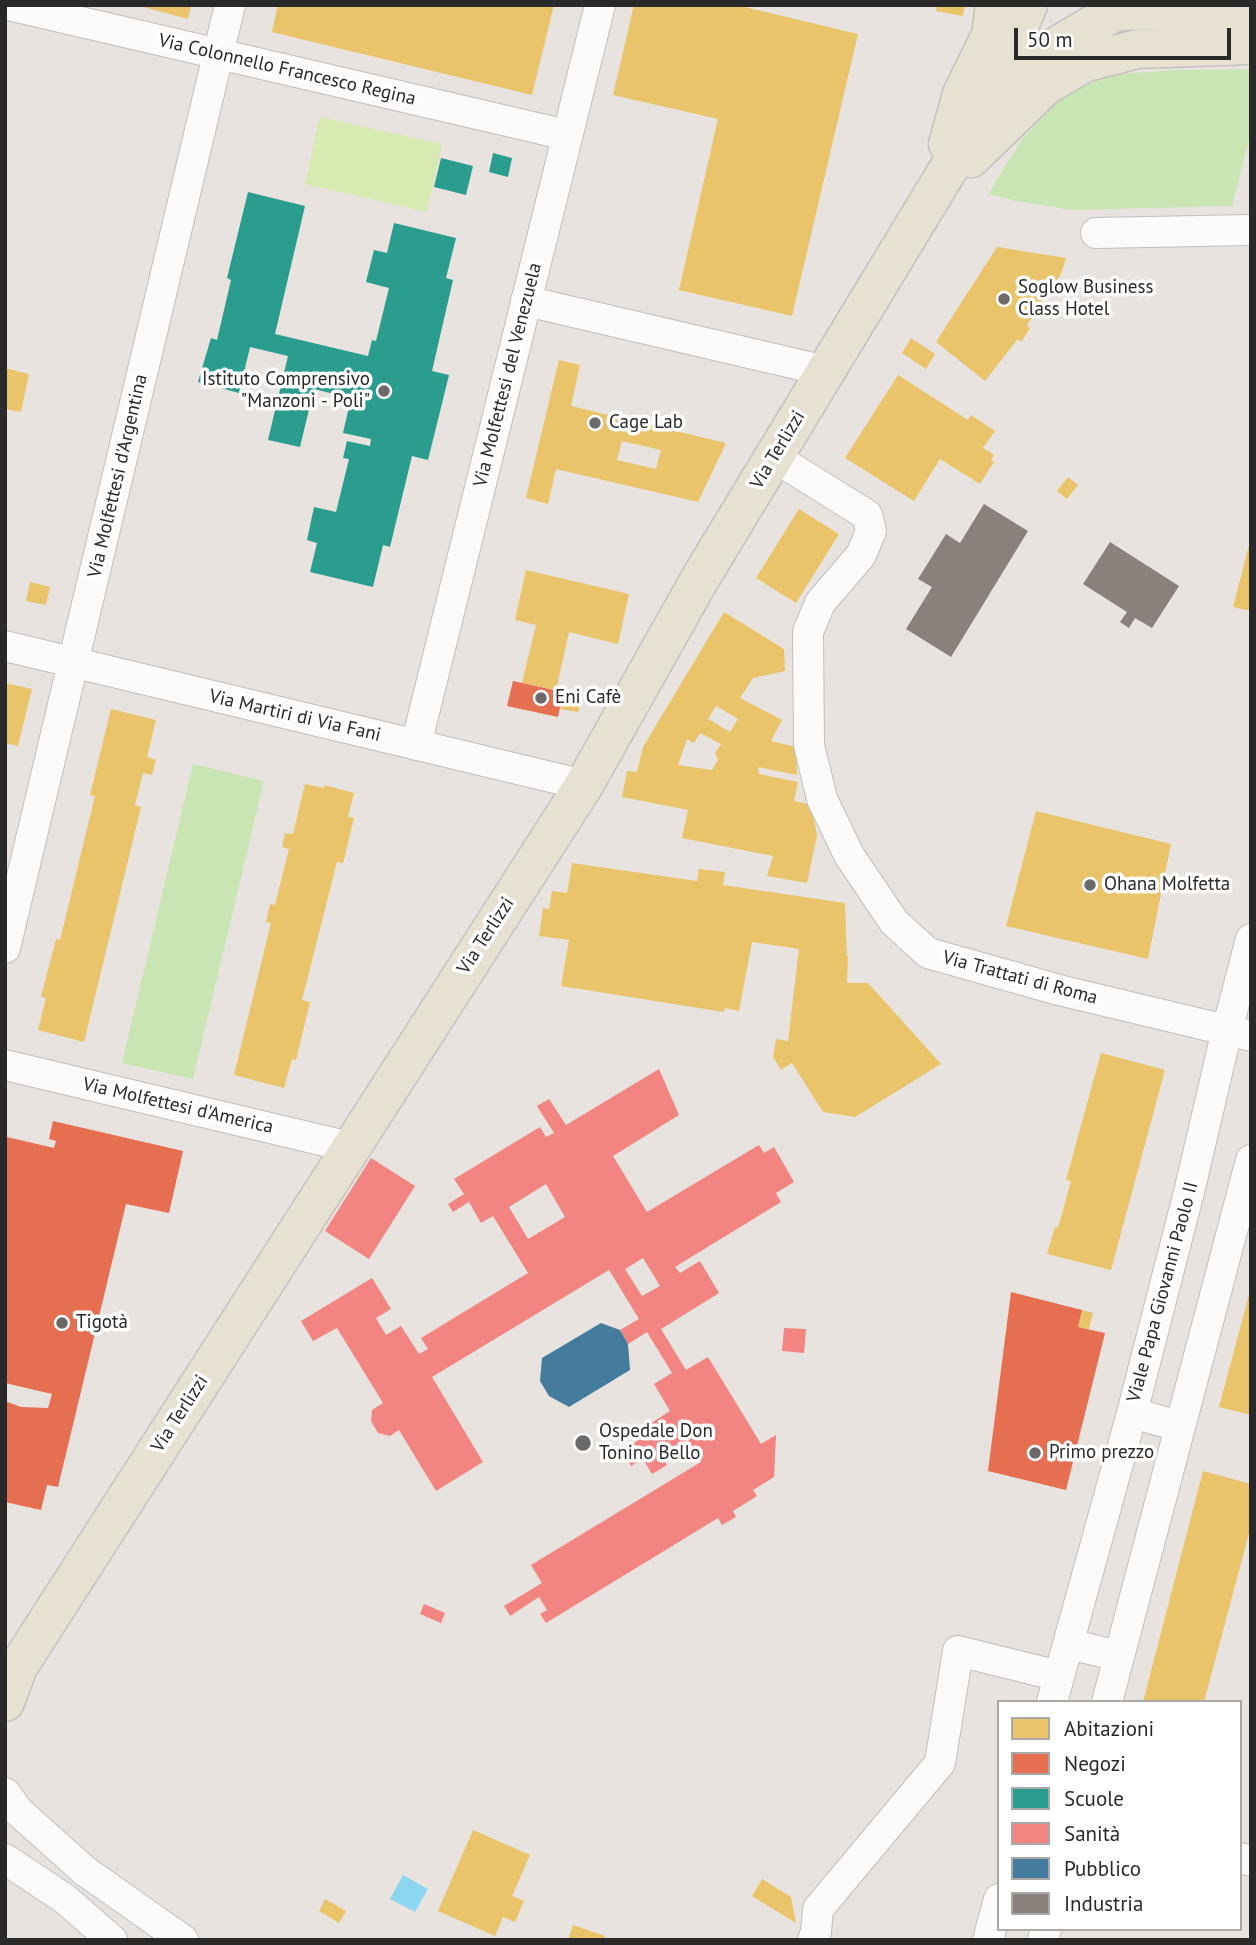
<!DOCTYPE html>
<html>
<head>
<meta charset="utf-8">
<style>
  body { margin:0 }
  #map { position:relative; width:1256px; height:1945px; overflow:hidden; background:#e8e3de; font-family:"PT Sans",sans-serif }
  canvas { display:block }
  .frame { position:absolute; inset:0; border:7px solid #292929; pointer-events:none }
  .legend { position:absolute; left:997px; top:1700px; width:245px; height:231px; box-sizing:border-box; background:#fff; border:2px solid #a9a9a9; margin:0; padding:9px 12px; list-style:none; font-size:21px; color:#292929 }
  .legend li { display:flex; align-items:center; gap:14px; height:35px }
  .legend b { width:35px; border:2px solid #a9a9a9 }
  .scale { position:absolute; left:1014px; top:28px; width:217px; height:32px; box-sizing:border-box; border:4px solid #292929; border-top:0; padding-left:9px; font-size:21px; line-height:24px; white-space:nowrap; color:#292929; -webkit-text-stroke:5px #fff; paint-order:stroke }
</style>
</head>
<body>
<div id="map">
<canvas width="1256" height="1945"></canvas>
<div class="frame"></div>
<ul class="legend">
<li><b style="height:19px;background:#e9c46a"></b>Abitazioni</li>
<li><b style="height:19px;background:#e76f51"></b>Negozi</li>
<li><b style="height:19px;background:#2a9d8f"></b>Scuole</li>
<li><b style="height:19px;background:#f28482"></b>Sanità</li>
<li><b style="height:19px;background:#457b9d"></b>Pubblico</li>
<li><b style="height:19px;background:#8a817c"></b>Industria</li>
</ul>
<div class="scale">50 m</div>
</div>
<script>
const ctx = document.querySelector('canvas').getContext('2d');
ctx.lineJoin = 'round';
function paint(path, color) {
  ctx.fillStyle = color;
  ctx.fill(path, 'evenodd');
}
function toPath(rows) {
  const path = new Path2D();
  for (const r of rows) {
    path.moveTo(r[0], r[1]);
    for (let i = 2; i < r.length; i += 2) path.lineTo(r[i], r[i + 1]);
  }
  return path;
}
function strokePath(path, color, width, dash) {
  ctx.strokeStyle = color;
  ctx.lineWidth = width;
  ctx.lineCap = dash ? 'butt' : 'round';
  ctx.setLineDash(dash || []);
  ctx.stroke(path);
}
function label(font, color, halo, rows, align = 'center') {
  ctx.font = font + ' "PT Sans",sans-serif';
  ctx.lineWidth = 7;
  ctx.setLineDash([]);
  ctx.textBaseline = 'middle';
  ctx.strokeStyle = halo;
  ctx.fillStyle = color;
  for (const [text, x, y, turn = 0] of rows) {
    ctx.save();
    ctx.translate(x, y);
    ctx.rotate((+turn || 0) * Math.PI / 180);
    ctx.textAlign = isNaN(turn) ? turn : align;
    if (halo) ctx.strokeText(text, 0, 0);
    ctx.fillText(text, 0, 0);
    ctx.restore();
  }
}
const green = toPath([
  [1251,69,1251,133,1232,206,1072,210,1016,201,989,194,997,179,1024,137,1053,106,1078,88,1117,74,1179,70],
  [193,764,264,781,193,1079,122,1063]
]);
const pitch = toPath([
  [320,117,442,144,427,212,305,184]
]);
const water = toPath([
  [403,1875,428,1889,415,1912,390,1899]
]);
const homes = toPath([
  [136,5,191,5,188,19],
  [278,5,554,5,532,95,272,32],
  [634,5,736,5,858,34,792,316,679,290,718,119,613,95],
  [937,5,965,5,963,16,936,11],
  [997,247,1066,258,1061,274,1027,325,1030,328,1022,341,1017,340,985,381,936,342],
  [911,338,935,354,926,369,902,353],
  [559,360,580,365,571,406,726,443,698,502,556,469,548,504,526,498],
  [622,441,661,450,656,469,617,460],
  [5,368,29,374,21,412,5,409],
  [898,375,968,420,971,415,995,431,983,448,994,455,991,460,994,462,980,484,940,459,914,501,845,458],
  [1068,477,1078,485,1067,499,1057,491],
  [799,509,839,534,796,603,756,578],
  [1250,541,1251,541,1251,611,1233,607],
  [526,570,629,594,618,644,569,632,556,690,522,683,536,625,515,620],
  [30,582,50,587,46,605,26,601],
  [724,612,784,649,785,671,753,678,740,698,782,720,771,741,796,747,797,775,758,767,759,774,798,782,794,801,811,805,817,835,807,883,767,876,773,856,682,838,688,810,622,797,627,771,637,772,643,747],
  [716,706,738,719,730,732,708,719],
  [700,733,721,744,715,753,718,760,712,770,678,765,687,739,694,743],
  [5,683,32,689,18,746,5,743],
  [563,692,582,696,578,712,560,709],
  [111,709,156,720,147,757,156,760,152,775,143,773,135,805,141,807,84,1042,38,1030,46,998,41,997,56,939,60,940,95,796,90,795],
  [305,784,324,788,324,785,354,793,348,817,354,818,343,863,337,862,302,1000,310,1002,296,1060,292,1059,284,1088,234,1075,271,923,266,922,270,904,275,905,289,849,282,847,285,833,293,834],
  [1036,811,1171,844,1148,959,1006,926],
  [572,863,697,881,699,869,725,872,723,885,845,903,847,956,848,956,847,983,868,983,941,1064,855,1117,823,1112,792,1063,781,1070,773,1057,776,1039,788,1041,799,949,752,942,739,1011,725,1008,724,1012,561,986,569,940,539,936,543,908,549,909,552,891,567,893],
  [1101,1053,1165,1070,1111,1270,1047,1254,1055,1227,1058,1228,1071,1181,1066,1180],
  [1250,1291,1251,1292,1251,1415,1219,1407],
  [1082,1310,1093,1313,1089,1329,1078,1327],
  [1203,1471,1251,1484,1251,1526,1204,1702,1143,1702],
  [473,1830,530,1855,512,1896,524,1901,515,1922,503,1917,495,1936,438,1911],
  [762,1879,791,1897,796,1923,752,1896],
  [325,1899,346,1911,339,1923,319,1911],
  [573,1925,605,1936,604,1940,568,1940]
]);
const shops = toPath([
  [513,681,563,692,558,717,507,706],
  [53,1121,183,1151,169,1213,126,1204,58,1487,47,1485,41,1510,5,1502,5,1401,21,1407,48,1408,52,1394,5,1383,5,1144,7,1137,54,1148,56,1141,49,1139],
  [1011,1292,1082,1310,1078,1327,1105,1333,1066,1490,988,1471]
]);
const schools = toPath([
  [493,153,512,158,508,177,489,172],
  [441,158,473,166,466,195,434,187],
  [248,192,305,206,275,334,368,356,372,340,376,341,389,288,366,282,374,250,387,253,394,223,456,238,446,278,453,280,432,371,449,375,428,460,412,456,390,547,383,545,373,587,310,572,317,543,307,540,314,507,336,512,349,459,343,458,347,441,370,446,371,439,343,433,351,398,314,389,300,447,268,440,288,356,250,347,239,393,198,382,211,338,217,340,231,280,227,278]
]);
const health = toPath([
  [659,1069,679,1115,613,1156,647,1212,759,1145,764,1153,774,1147,794,1182,776,1193,781,1202,675,1267,680,1273,700,1261,719,1293,661,1329,686,1370,708,1357,761,1444,776,1435,774,1477,753,1490,757,1496,733,1511,736,1517,722,1525,718,1518,546,1623,540,1614,547,1610,539,1597,510,1616,504,1606,542,1583,531,1565,701,1462,688,1440,662,1455,667,1465,652,1474,643,1459,631,1466,622,1450,649,1434,645,1427,670,1411,654,1384,672,1373,647,1332,628,1344,620,1330,639,1319,609,1270,432,1377,483,1462,436,1491,399,1430,390,1436,378,1433,371,1421,372,1410,383,1403,337,1328,313,1341,301,1321,372,1278,391,1309,376,1318,386,1335,401,1326,419,1354,428,1349,421,1338,528,1273,493,1216,481,1223,469,1202,453,1212,448,1204,464,1194,454,1179,540,1127,546,1137,554,1133,537,1106,549,1099,566,1125],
  [546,1184,565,1217,528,1239,509,1207],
  [643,1258,660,1286,642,1296,625,1269],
  [371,1158,415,1186,369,1259,325,1231],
  [784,1328,806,1329,804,1353,782,1351],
  [424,1604,445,1613,441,1623,420,1614]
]);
const public = toPath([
  [601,1323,620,1330,628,1344,630,1370,569,1407,549,1396,540,1381,542,1358]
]);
const industry = toPath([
  [984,504,1028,531,951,657,906,629,932,587,918,579,946,534,960,543],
  [1110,542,1179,586,1152,628,1135,618,1129,628,1120,622,1127,612,1083,584]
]);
const minor = toPath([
  [8,5,567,135],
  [1096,233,1251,230],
  [526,301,826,371],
  [774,457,867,515,871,531,861,555,820,603,808,632,809,745,822,799,849,855,894,922,928,953,1059,990,1251,1036],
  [5,646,584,785],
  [416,745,600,5],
  [5,948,230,5],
  [5,1065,350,1147],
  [1132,1413,1179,1426],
  [1069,1644,1118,1656],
  [1052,1702,1132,1413,1190,1188,1227,1030,1251,939],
  [1107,1702,1251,1160],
  [5,1793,19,1812,85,1871,183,1940],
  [1240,1858,1251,1861],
  [5,1859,65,1899,112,1940],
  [813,1940,816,1932,818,1909,940,1763,958,1651,1059,1676],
  [988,1940,999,1899],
  [1043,1940,1046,1929]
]);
const major = toPath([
  [995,98,1035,59,1116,11,1251,8],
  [948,144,962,94,991,35,995,5],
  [971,158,1046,85,1084,63,1137,49,1251,45],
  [5,1702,18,1667,584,785,701,577,986,107,1028,5]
]);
const markers = [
  [1004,299,7,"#6c6a68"],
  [384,391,7,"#6c6a68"],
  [595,423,7,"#6c6a68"],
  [541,698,7,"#6c6a68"],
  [1090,885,7,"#6c6a68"],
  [62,1323,7,"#6c6a68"],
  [583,1443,9,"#6c6a68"],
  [1035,1453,7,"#6c6a68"]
];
const streetNames = [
  ["Via Colonnello Francesco Regina",287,70,13],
  ["Via Molfettesi del Venezuela",508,375,-76],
  ["Via Terlizzi",778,450,-59],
  ["Via Molfettesi d'Argentina",118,476,-77],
  ["Via Martiri di Via Fani",295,716,13],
  ["Via Terlizzi",486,936,-57],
  ["Via Trattati di Roma",1020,978,15],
  ["Via Molfettesi d'America",178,1106,13],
  ["Viale Papa Giovanni Paolo II",1163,1292,-75],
  ["Via Terlizzi",180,1414,-57]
];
const poiNames = [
  ["Soglow Business",1018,288],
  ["Class Hotel",1018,310],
  ["Istituto Comprensivo",370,380,"right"],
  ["\"Manzoni - Poli\"",370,402,"right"],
  ["Cage Lab",609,423],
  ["Eni Cafè",555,698],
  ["Ohana Molfetta",1104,885],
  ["Tigotà",76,1323],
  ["Ospedale Don",599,1432],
  ["Tonino Bello",599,1454],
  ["Primo prezzo",1049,1453]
];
paint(green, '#c9e5b4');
paint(pitch, '#d6eab1');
paint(water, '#8cd6ef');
paint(homes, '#e9c46a');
paint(shops, '#e76f51');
paint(schools, '#2a9d8f');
paint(health, '#f28482');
paint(public, '#457b9d');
paint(industry, '#8a817c');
strokePath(minor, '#c1bfc0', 32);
strokePath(major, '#c4c2c0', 41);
strokePath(minor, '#fcfbfa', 30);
strokePath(major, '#e7e1d2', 38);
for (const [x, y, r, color] of markers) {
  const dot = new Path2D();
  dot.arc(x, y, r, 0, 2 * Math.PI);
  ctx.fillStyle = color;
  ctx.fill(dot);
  strokePath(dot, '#fff', 2.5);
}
label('19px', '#292929', '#fff', streetNames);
label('19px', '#292929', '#fff', poiNames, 'left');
</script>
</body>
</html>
